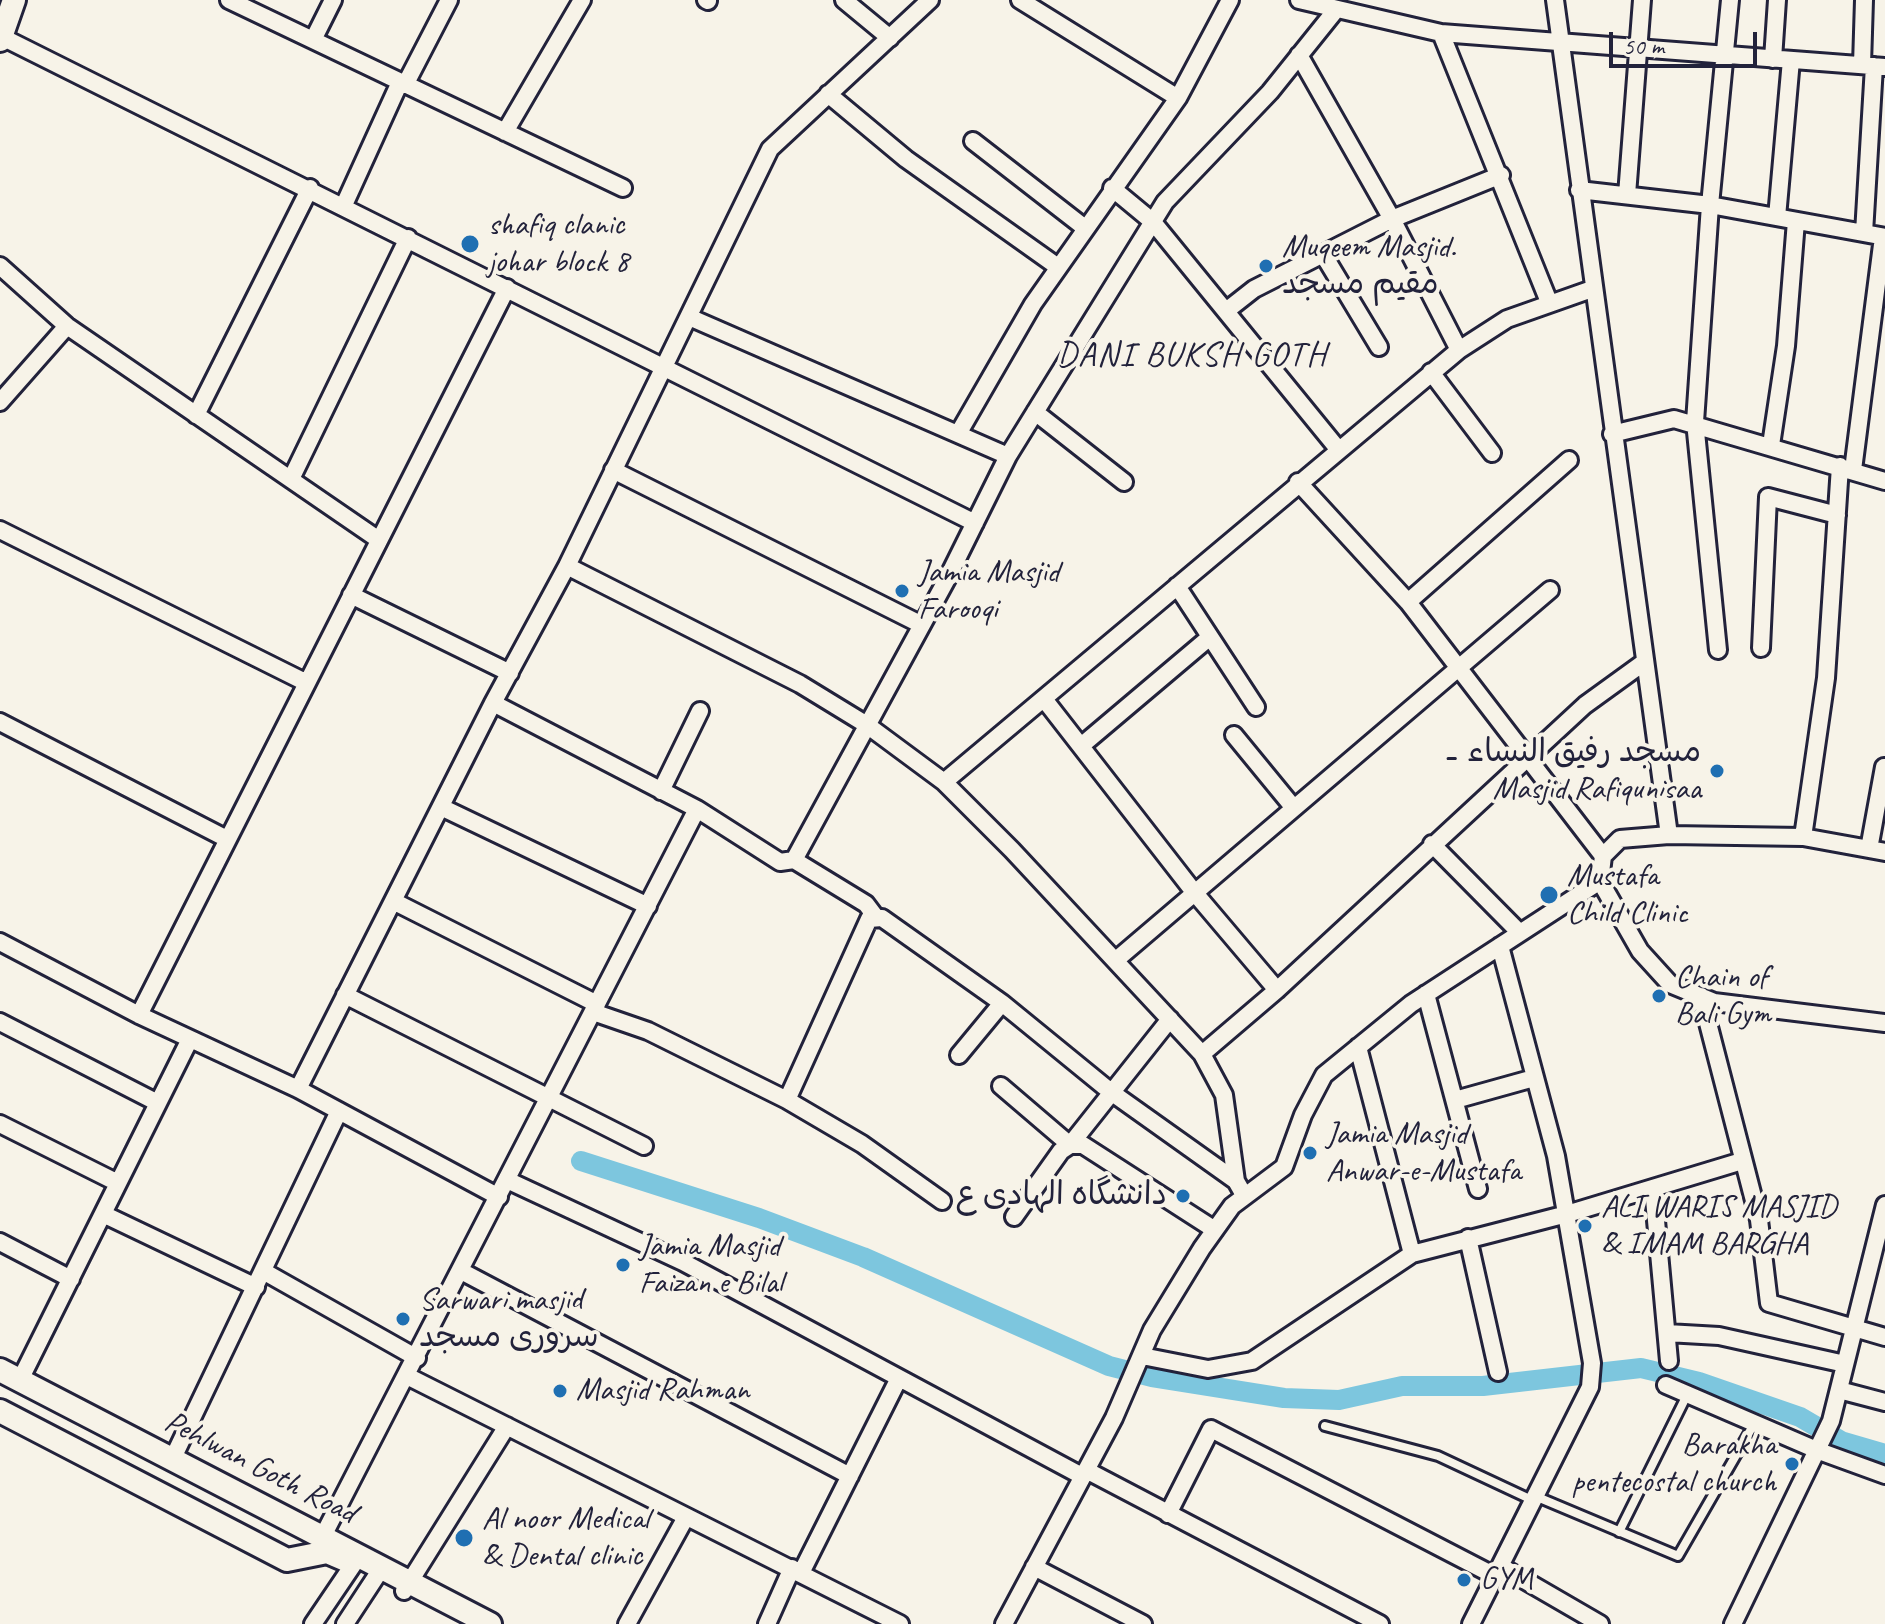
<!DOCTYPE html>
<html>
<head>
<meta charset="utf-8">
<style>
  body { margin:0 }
  #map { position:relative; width:1885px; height:1624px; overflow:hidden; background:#f7f3e8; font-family:Caveat,sans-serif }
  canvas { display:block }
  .scale { position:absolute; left:1609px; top:32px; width:148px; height:36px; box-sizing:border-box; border:4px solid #22223b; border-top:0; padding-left:10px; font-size:24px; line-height:28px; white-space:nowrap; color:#22223b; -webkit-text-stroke:6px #f7f3e8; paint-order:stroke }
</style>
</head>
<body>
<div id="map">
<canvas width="1885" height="1624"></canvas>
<div class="scale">50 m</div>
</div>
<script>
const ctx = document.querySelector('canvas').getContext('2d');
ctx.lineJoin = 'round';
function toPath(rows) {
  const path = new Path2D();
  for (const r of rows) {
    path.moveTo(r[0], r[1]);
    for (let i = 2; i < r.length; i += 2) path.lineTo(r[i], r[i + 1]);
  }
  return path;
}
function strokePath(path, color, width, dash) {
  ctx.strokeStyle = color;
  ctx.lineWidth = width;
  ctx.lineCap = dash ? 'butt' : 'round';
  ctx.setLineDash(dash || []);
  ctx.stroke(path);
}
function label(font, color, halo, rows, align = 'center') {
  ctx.font = font + ' Caveat,"Playpen Sans Arabic",sans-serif';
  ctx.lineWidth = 8;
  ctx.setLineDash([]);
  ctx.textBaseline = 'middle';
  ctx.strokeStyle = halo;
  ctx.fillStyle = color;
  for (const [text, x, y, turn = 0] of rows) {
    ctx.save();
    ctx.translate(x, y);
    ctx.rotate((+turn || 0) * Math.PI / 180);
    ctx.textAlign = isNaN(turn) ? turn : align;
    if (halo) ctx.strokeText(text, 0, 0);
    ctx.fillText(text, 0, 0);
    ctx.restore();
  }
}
const canal = toPath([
  [581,1161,759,1218,863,1257,1109,1366,1152,1377,1284,1398,1339,1400,1402,1386,1483,1386,1641,1368,1699,1382,1800,1417,1841,1441,1885,1454]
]);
const lane = toPath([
  [1325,1426,1438,1456,1532,1500],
  [1535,1496,1678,1556,1754,1424],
  [1619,1532,1688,1393]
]);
const street = toPath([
  [229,0,623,188],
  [706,0,708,1],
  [844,0,890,38],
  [1020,0,1178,98],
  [1299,0,1441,33,1885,67],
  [1555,0,1669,835],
  [1441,33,1549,302],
  [0,36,975,523],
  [313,40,333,0],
  [1299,55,1392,219,1459,350],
  [1773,59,1777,0],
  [1862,65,1864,0],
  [405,85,449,0],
  [828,94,906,159,1058,267],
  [505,132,582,0],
  [973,141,1085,228],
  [1112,188,1153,222,1338,449],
  [1579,190,1710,205,1885,237],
  [1627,195,1642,0],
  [344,205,400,82],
  [1777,217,1791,60],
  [1864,233,1874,66],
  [1323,254,1379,347],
  [0,266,67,326,379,540],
  [1226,311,1254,289,1392,219,1501,175],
  [689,317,1008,456],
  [1431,372,1492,453],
  [0,402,67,326],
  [1035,412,1124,482],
  [196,415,310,188],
  [958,434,1033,304,1178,98,1230,0],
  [1612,434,1674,419,1885,481],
  [1771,445,1786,346,1796,221],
  [613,470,922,625],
  [1853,470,1883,237],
  [291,479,408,238],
  [1298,482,1408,602,1603,856],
  [0,530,307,683],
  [567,566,800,684,867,725,944,782,1012,850,1202,1054,1224,1095,1236,1181,1244,1195],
  [1177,586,1256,707],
  [351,595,510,673],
  [1408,602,1569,460],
  [1761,648,1768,497,1837,515],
  [1718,650,1695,422,1710,205,1730,0],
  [1044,699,1194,892,1277,990],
  [493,703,697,809,780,862,794,860,947,579,1008,456,1165,202,1270,92,1335,11],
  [0,722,227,839],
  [1234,735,1293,807],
  [1081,746,1210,637],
  [944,782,1459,350,1507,319,1592,289],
  [661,791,700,711],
  [441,807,648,906],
  [1803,837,1826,678,1840,466],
  [1432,844,1520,933],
  [1869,849,1884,767],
  [794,860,866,904,875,916],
  [1600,881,1640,951,1670,984,1714,1002,1885,1023],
  [393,901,597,1004],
  [0,942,139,1015,298,1089,499,1197],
  [1116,960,1550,590],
  [1426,994,1478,1189],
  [345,995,644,1146],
  [1701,996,1759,1220,1769,1303,1885,1337],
  [593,1012,648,1031,787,1100,862,1144,942,1201],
  [139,1015,507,288],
  [0,1022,158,1103],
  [1358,1047,1412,1254],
  [1202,1054,1277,990,1585,705,1643,663],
  [959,1055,1002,1003],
  [1001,1086,1070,1145,1170,1019],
  [298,1089,493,703,567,566,770,149,930,0],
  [787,1100,869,919,882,918,1002,1003,1111,1092,1236,1181],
  [1455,1100,1534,1078],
  [0,1124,118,1183],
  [507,1180,683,1262,1082,1476],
  [1653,1188,1669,1361],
  [103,1214,256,1287],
  [1014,1217,1061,1151,1070,1145,1083,1145,1215,1230],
  [1468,1238,1498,1372],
  [0,1242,71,1279],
  [263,1271,417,1358],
  [461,1271,850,1476],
  [1667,1333,1719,1336,1845,1364],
  [1142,1356,1208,1369,1252,1361,1412,1254,1567,1214,1742,1161],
  [407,1376,900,1624],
  [20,1380,190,1039],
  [1666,1385,1819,1451,1885,1475],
  [1839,1390,1885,1402],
  [172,1460,339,1111],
  [1086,1470,1380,1624],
  [1168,1514,1211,1429,1495,1576],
  [323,1536,697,809],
  [1500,1566,1600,1624],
  [1034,1567,1143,1624],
  [801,1573,899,1378],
  [404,1591,507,1426],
  [313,1624,359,1556],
  [345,1624,383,1566],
  [627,1624,686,1517],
  [767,1624,792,1568],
  [1004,1624,1114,1418,1152,1330,1202,1248,1232,1206,1284,1167,1303,1115,1324,1075,1411,1004,1600,881,1603,856,1620,839,1669,835,1803,837,1885,852],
  [1471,1624,1590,1387,1592,1363,1556,1156,1500,946],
  [1733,1624,1831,1421,1885,1205]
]);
const secondary = toPath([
  [0,40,14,0],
  [0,1370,490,1624],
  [0,1411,287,1560,327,1552,348,1561]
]);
const markers = [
  [470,244,10,"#1f6fb2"],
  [1266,266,8,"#1f6fb2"],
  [902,591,8,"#1f6fb2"],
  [1717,771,8,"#1f6fb2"],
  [1549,895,10,"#1f6fb2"],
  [1659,996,8,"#1f6fb2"],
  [1310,1153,8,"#1f6fb2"],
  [1183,1196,8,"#1f6fb2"],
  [1585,1226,8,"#1f6fb2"],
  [623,1265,8,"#1f6fb2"],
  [403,1319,8,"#1f6fb2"],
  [560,1391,8,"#1f6fb2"],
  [1792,1464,8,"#1f6fb2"],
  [464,1538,10,"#1f6fb2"],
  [1464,1580,8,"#1f6fb2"]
];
const poiNames = [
  ["shafiq clanic",488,226],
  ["johar block 8",488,263],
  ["Muqeem Masjid.",1282,248],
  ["مقیم مسجد",1282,285],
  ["Jamia Masjid",918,573],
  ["Farooqi",918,610],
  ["مسجد رفیق النساء ۔",1701,753,"right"],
  ["Masjid Rafiqunisaa",1701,790,"right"],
  ["Mustafa",1567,877],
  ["Child Clinic",1567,914],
  ["Chain of",1675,978],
  ["Bali Gym",1675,1015],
  ["Jamia Masjid",1326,1135],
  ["Anwar-e-Mustafa",1326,1172],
  ["دانشگاہ الہادی ع",1167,1196,"right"],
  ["ALI WARIS MASJID",1601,1208],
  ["& IMAM BARGHA",1601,1245],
  ["Jamia Masjid",639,1247],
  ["Faizan e Bilal",639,1284],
  ["Sarwari masjid",419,1301],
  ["سروری مسجد",419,1338],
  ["Masjid Rahman",576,1391],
  ["Barakha",1776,1446,"right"],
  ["pentecostal church",1776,1483,"right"],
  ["Al noor Medical",482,1520],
  ["& Dental clinic",482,1557],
  ["GYM",1480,1580]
];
const streetNames = [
  ["Pehlwan Goth Road",260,1468,27]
];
const neighbourhoodNames = [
  ["DANI BUKSH GOTH",1192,356]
];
strokePath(canal, '#7dc6de', 20);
strokePath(lane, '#22223b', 14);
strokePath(street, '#22223b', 22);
strokePath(secondary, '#22223b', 28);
strokePath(lane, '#f7f3e8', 8);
strokePath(street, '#f7f3e8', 16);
strokePath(secondary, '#f7f3e8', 22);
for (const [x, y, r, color] of markers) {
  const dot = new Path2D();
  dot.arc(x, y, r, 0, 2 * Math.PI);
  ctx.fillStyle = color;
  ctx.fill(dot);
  strokePath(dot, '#f7f3e8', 3);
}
label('32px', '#22223b', '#f7f3e8', poiNames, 'left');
label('32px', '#22223b', '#f7f3e8', streetNames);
ctx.letterSpacing = '2px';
label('34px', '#22223b', '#f7f3e8', neighbourhoodNames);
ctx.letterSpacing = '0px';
</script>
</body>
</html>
